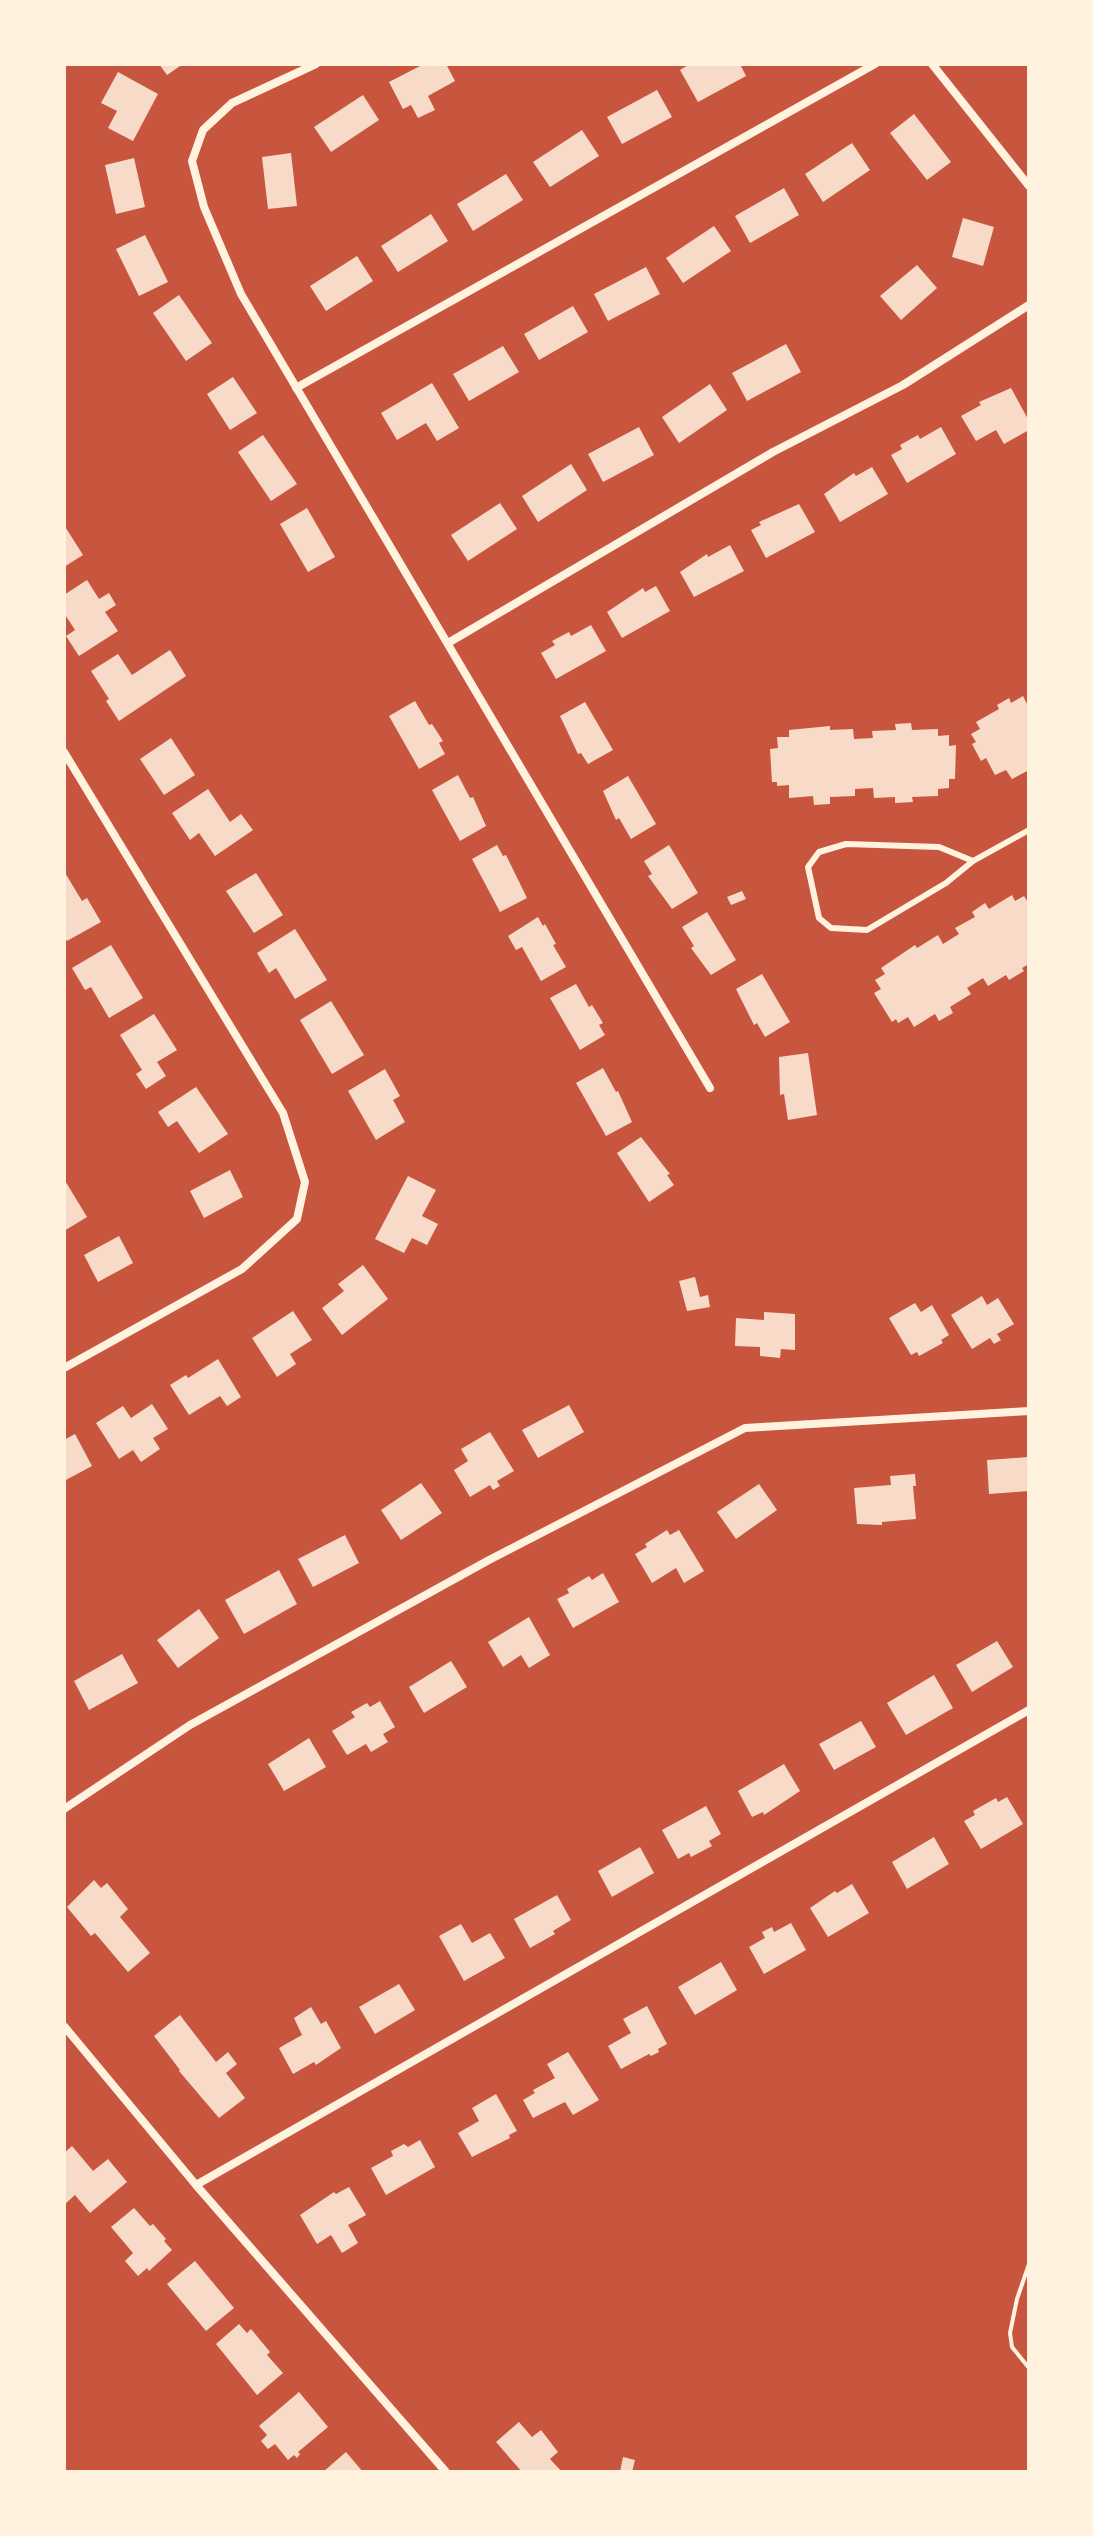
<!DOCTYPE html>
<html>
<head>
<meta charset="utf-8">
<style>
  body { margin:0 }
  #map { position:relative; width:1093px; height:2536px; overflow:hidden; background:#c8553d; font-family:Quicksand,sans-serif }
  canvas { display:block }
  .frame { position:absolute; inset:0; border:66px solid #fff3e0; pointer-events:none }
</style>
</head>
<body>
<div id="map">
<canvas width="1093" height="2536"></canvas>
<div class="frame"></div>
</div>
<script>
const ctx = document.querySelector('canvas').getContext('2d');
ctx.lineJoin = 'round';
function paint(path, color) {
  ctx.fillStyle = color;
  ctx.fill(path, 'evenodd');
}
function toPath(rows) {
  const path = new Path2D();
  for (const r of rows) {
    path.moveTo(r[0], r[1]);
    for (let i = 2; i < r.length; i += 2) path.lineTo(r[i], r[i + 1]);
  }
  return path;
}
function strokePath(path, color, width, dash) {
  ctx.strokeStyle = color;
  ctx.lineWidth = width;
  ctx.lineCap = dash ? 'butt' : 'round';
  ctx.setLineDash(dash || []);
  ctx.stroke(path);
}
const building = toPath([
  [159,64,183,64,167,75],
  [424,64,446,64,455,81,428,96,435,110,418,118,411,105,403,109,389,82],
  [690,64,740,64,746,76,698,102,680,70],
  [118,72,158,94,133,141,108,128,117,111,101,103],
  [657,90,672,117,622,144,607,117],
  [363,95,379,120,331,152,314,127],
  [914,114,951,162,927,180,890,133],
  [582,130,599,156,550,187,533,162],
  [852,143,870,170,823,202,805,174],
  [291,153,297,206,268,209,262,157],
  [134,158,145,207,116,214,105,165],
  [506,174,523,200,473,231,457,204],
  [784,188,799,215,750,243,735,216],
  [431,214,448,241,398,272,381,246],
  [963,218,994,227,983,266,952,257],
  [714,226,731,251,683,283,666,258],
  [145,235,168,282,139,296,116,249],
  [357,256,373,281,326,311,310,286],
  [917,265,937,288,901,320,880,296],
  [646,267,660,294,608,321,594,294],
  [179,295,212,343,186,361,153,313],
  [573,306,588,332,539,360,524,334],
  [786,344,801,372,747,401,732,373],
  [503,346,519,372,469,401,453,374],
  [233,377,257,413,230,430,207,394],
  [432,383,459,428,437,441,426,423,397,440,381,413],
  [710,384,727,410,679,443,662,417],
  [1011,388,1029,421,1029,430,1004,444,996,430,976,441,961,416,981,405,979,402],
  [639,427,654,455,603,482,588,454],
  [941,427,956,454,907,483,891,455,902,449,900,445,918,435,920,439],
  [263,435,297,484,271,501,238,452],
  [571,464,587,490,538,522,522,496],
  [872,467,888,494,840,522,824,494,854,473,856,476],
  [500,503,517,529,468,561,451,535],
  [799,504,815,532,766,558,751,530,761,525,759,522],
  [307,508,335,557,308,572,280,524],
  [64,525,83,555,64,567],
  [730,545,744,571,694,597,680,572,707,554,708,557],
  [87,580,99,599,109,593,116,605,105,612,118,631,79,656,66,636,75,630,64,613,64,595],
  [656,586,670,611,622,638,607,612,643,588,645,592],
  [591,625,606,651,556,679,541,653,555,645,552,641,569,632,571,636],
  [170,650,186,676,119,721,106,701,109,699,91,671,118,654,132,675],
  [1023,696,1027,704,1029,703,1029,770,1012,779,1006,770,995,775,986,758,981,761,972,744,976,742,971,734,980,729,976,722,999,709,997,705,1009,698,1011,703],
  [415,701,429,725,432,724,443,741,439,743,445,754,419,769,389,716],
  [585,702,613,750,588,764,581,753,578,754,560,716],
  [911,723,912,730,938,729,938,736,949,735,949,746,956,745,955,779,949,779,949,788,938,789,938,796,912,797,913,802,895,803,895,797,874,798,873,788,855,789,855,796,830,797,830,804,814,805,813,796,789,798,789,785,777,786,777,782,772,782,770,749,778,748,777,737,789,737,789,730,830,726,830,730,853,729,854,739,873,738,872,731,896,730,895,724],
  [171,738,195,775,164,795,140,759],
  [458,775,470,798,473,797,486,826,460,841,432,790],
  [628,776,656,824,631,839,619,818,616,820,603,791],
  [208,789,230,822,241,814,253,830,215,856,199,833,190,840,172,813],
  [497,845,503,856,506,855,527,898,500,912,472,859],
  [669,845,698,893,672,909,648,876,652,874,644,861],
  [64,871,82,901,87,898,101,922,67,941,64,936],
  [256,873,283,915,254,933,226,891],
  [742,891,746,899,731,905,727,897],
  [1012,895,1015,901,1024,896,1029,904,1029,964,1022,968,1024,971,1009,980,1006,975,988,986,983,978,967,988,971,994,950,1007,953,1013,939,1021,935,1014,914,1027,908,1017,898,1023,896,1019,892,1022,874,993,881,989,875,980,885,974,881,968,915,945,917,948,938,935,943,944,959,934,955,928,975,917,972,912,985,903,989,909],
  [707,912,736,960,711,975,691,948,694,946,682,927],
  [538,917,543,926,545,924,556,944,553,945,566,967,541,981,522,947,516,950,508,936],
  [295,929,327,980,295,999,276,968,269,973,257,953],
  [111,945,143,998,109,1018,91,987,85,990,72,968],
  [762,974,790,1022,765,1037,757,1023,754,1025,736,989],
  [576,984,589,1007,592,1005,603,1023,599,1025,605,1035,580,1050,550,998],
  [331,1001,364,1055,332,1074,300,1020],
  [154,1014,177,1050,157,1062,166,1076,146,1089,136,1074,142,1070,120,1035],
  [808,1053,817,1115,788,1120,784,1094,780,1095,779,1057],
  [603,1068,616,1092,618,1091,632,1122,606,1136,576,1083],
  [385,1069,400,1096,393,1100,405,1122,376,1140,348,1091],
  [196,1087,228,1134,199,1153,177,1121,168,1127,158,1112],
  [641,1137,670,1174,667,1175,674,1185,649,1202,617,1153],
  [230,1170,243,1197,204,1218,190,1191],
  [408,1176,436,1190,422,1216,438,1224,427,1245,412,1238,404,1253,375,1239],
  [64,1179,87,1217,64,1231],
  [119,1236,133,1263,98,1282,84,1255],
  [363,1265,388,1299,342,1335,322,1308,344,1291,338,1284],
  [695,1277,700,1297,708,1295,710,1307,687,1311,679,1281],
  [982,1296,987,1305,998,1298,1014,1324,997,1334,1001,1340,994,1344,990,1338,972,1349,951,1315],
  [915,1303,921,1312,932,1305,949,1335,941,1340,943,1343,919,1356,917,1352,911,1355,889,1318],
  [293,1311,312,1340,290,1354,296,1364,277,1377,252,1338],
  [764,1312,795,1314,795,1350,781,1349,780,1358,760,1356,760,1347,735,1346,736,1318,764,1320],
  [218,1359,241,1397,227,1406,220,1396,189,1415,170,1385,186,1375,188,1378],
  [152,1404,168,1429,153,1438,160,1449,141,1462,133,1450,119,1459,96,1423,123,1406,131,1418],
  [569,1405,584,1432,538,1458,522,1430],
  [490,1432,514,1471,497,1481,500,1486,493,1490,490,1485,470,1497,454,1470,468,1461,461,1449],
  [75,1434,92,1466,64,1481,64,1440],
  [1029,1457,1029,1491,989,1494,987,1460],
  [915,1474,916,1486,913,1486,916,1519,882,1522,882,1525,857,1524,854,1488,891,1485,890,1476],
  [421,1483,442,1513,401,1540,381,1510],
  [759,1484,777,1510,736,1539,717,1512],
  [667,1530,670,1535,679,1530,704,1571,684,1583,676,1568,652,1583,635,1554,647,1547,645,1544],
  [345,1535,359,1563,313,1587,298,1559],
  [279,1570,297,1604,244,1634,225,1600],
  [603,1573,619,1602,573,1628,557,1599,569,1593,567,1589,589,1576,592,1580],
  [199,1609,219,1638,178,1668,157,1640],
  [529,1617,550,1655,529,1668,521,1655,503,1667,488,1642],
  [997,1641,1013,1667,972,1692,956,1665],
  [122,1654,138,1683,89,1710,74,1681],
  [451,1661,467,1687,424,1713,409,1687],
  [934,1675,953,1708,906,1735,887,1703],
  [380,1701,395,1727,383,1734,388,1742,371,1752,366,1744,347,1755,332,1731,355,1717,351,1712,367,1703,370,1707],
  [861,1721,876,1747,834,1770,819,1744],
  [309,1738,326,1767,284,1791,268,1764],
  [784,1764,800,1791,764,1815,763,1812,752,1817,738,1791],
  [1007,1797,1023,1824,981,1849,964,1821,975,1815,973,1811,996,1798,998,1802],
  [706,1806,721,1834,709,1841,712,1846,691,1857,689,1853,678,1859,662,1830],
  [934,1837,949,1864,907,1889,892,1862],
  [640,1847,654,1873,612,1897,598,1871],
  [94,1880,101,1888,107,1883,128,1909,120,1917,150,1953,128,1972,95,1933,91,1936,67,1907],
  [852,1884,869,1913,828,1937,810,1908,835,1891,837,1893],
  [557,1895,571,1920,553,1931,555,1934,530,1948,514,1919],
  [791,1923,806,1950,764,1974,749,1947,765,1938,762,1932,772,1927,774,1932],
  [461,1924,472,1943,490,1933,505,1958,464,1981,439,1936],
  [721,1962,737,1990,695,2015,678,1987],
  [399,1984,415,2010,375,2034,359,2007],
  [647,2006,667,2044,658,2049,659,2052,651,2056,649,2054,621,2069,608,2046,631,2033,623,2019],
  [311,2007,321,2024,326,2021,341,2048,316,2065,314,2062,293,2074,279,2048,302,2035,294,2018],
  [180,2015,216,2062,228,2052,237,2064,226,2073,245,2098,219,2118,179,2071,180,2070,154,2036],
  [568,2052,599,2100,573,2115,565,2102,533,2118,523,2100,535,2093,533,2090,555,2078,547,2064],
  [496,2094,517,2131,509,2135,510,2138,472,2157,458,2133,479,2121,472,2108],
  [420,2140,435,2167,386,2195,371,2168,393,2156,391,2151,404,2144,408,2147],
  [72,2146,93,2171,108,2159,127,2182,90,2213,75,2195,64,2205,64,2153],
  [349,2187,366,2215,348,2225,358,2243,342,2253,331,2235,317,2244,300,2215,334,2192,336,2194],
  [134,2208,150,2226,153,2224,166,2239,164,2241,172,2250,149,2271,147,2268,138,2276,125,2261,133,2253,111,2227],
  [195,2261,234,2308,206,2331,167,2284],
  [239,2324,247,2333,251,2329,270,2352,267,2355,283,2373,257,2395,216,2344],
  [299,2392,328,2427,298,2452,300,2454,297,2458,294,2455,288,2460,275,2444,268,2449,261,2441,267,2435,259,2426],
  [519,2422,532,2437,541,2430,558,2452,550,2459,562,2472,522,2472,496,2442],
  [346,2452,363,2472,323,2472],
  [623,2457,635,2460,632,2472,620,2472]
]);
const path = toPath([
  [1029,2264,1017,2299,1010,2333,1012,2347,1029,2368]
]);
const service = toPath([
  [973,861,939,847,846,844,819,852,808,867,819,918,831,928,867,930,946,883,973,861,1029,830]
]);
const minor = toPath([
  [316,64,232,103,203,130,192,161,204,207,241,294,710,1088],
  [932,64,1029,186],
  [296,388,875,64],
  [448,643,773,452,903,385,1029,305],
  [64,752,283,1113,305,1182,297,1219,242,1269,64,1368],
  [64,1809,190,1725,489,1560,745,1428,1029,1411],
  [64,2026,196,2185,446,2472],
  [196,2185,1029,1710]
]);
paint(building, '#f7dbc8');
strokePath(path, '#fff3e0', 4);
strokePath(service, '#fff3e0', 6);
strokePath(minor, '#fff3e0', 8);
</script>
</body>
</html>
